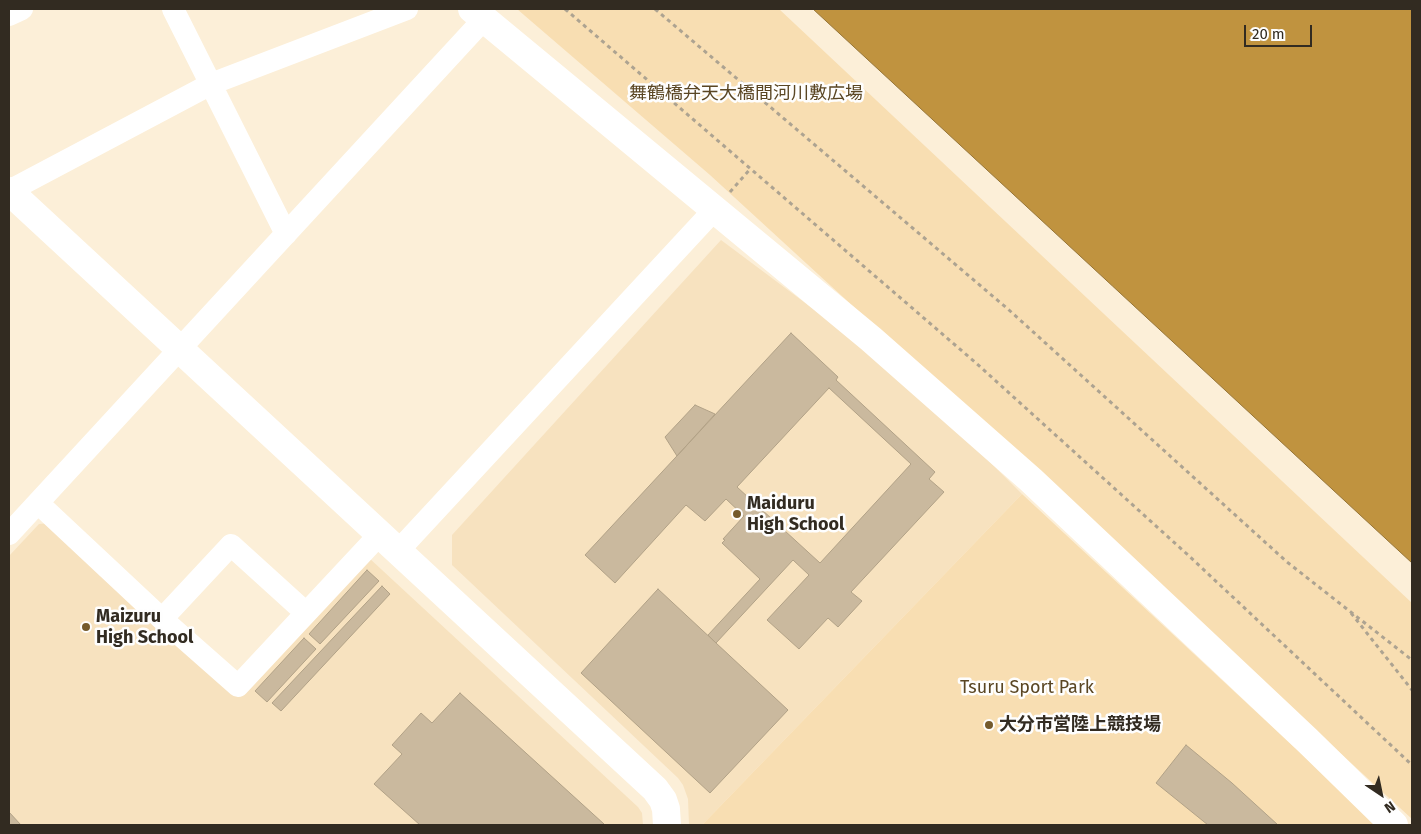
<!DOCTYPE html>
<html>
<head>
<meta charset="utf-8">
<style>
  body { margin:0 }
  #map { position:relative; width:1421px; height:834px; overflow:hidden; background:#fcefd8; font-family:"Fira Sans",sans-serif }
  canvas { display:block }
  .frame { position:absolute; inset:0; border:10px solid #322b21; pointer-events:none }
  .north { position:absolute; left:1356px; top:769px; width:50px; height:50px; -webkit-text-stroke:4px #fefefe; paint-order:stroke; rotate:146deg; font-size:14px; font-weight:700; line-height:20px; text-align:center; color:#322b21 }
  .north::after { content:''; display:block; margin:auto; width:18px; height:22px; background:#322b21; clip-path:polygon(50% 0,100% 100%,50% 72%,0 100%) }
  .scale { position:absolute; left:1244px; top:25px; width:68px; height:22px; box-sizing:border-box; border:2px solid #322b21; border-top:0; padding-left:6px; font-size:15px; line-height:18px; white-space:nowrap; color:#322b21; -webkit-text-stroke:4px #fefefe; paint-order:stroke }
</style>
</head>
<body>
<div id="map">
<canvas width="1421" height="834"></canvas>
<div class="frame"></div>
<div class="north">N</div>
<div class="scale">20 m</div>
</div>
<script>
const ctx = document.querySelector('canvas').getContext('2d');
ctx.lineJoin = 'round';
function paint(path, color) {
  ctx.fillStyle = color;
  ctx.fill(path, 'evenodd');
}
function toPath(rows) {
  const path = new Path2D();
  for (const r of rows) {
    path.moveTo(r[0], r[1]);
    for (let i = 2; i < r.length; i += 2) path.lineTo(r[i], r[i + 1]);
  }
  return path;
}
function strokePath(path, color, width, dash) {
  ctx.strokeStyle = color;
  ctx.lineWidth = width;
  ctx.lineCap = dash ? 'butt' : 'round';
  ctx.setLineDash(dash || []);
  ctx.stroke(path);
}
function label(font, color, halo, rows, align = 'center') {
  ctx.font = font + ' "Fira Sans","Noto Sans JP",sans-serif';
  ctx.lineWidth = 5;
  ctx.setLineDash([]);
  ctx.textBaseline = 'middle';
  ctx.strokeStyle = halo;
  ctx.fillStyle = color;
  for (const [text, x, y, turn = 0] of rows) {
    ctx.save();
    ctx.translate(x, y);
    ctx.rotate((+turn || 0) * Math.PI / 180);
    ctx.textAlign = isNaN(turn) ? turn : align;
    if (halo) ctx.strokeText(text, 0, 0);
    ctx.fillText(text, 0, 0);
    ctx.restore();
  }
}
const built = toPath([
  [721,240,824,317,862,348,971,443,1022,494,702,825,689,825,688,799,683,785,678,778,452,565,452,535],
  [50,523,238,697,368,557,638,807,642,813,643,825,9,825,9,556,39,524]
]);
const green = toPath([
  [517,9,779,9,1412,603,1412,819,710,175],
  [1022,494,1337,787,1375,825,702,825]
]);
const water = toPath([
  [813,9,1412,9,1412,563,813,9]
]);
const building = toPath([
  [791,333,838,377,836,380,935,472,929,479,944,492,851,592,862,601,838,627,828,618,799,649,767,620,809,575,793,560,716,643,708,635,760,579,722,543,725,540,723,539,744,516,726,499,705,521,686,505,615,583,585,555,791,333],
  [829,388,911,464,820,563,737,487,829,388],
  [695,405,715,414,677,456,665,437,695,405],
  [367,570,379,581,320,644,309,634,367,570],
  [382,586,390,594,281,711,272,703,382,586],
  [658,589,788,710,710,793,581,673,658,589],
  [304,638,316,649,267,702,255,691,304,638],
  [460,693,604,824,602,825,420,825,374,784,402,754,392,745,421,713,432,723,460,693],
  [1186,745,1232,783,1278,825,1208,825,1156,783,1186,745],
  [9,812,21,825,9,825,9,812]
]);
const path = toPath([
  [565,9,976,363,1188,555,1412,765],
  [655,9,1009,310,1287,562,1412,660],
  [730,192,751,168],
  [1351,613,1412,690]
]);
const street = toPath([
  [173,9,286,234],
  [9,15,22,9],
  [9,191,211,84,407,9],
  [38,503,162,619,238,686,380,534],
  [9,534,484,19],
  [398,551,714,210],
  [162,619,231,545,306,613]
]);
const secondary = toPath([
  [472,9,871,339,1031,480,1307,740,1394,825],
  [9,191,655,789,663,800,666,809,667,825]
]);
const markers = [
  [737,514,5,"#745a2c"],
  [86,627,5,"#745a2c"],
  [989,725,5,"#745a2c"]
];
const parkNames = [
  ["舞鶴橋弁天大橋間河川敷広場",746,94],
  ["Tsuru Sport Park",1027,688]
];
const poiNames = [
  ["Maiduru",747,504],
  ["High School",747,525],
  ["Maizuru",96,617],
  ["High School",96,638],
  ["大分市営陸上競技場",999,725]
];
paint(built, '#f7e2bf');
paint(green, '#f8deb2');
paint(water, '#c0933f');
strokePath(water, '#957436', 1);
paint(building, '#cab99e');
strokePath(building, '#b2a287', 1);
strokePath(path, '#ada391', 3, [4, 4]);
strokePath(street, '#fff', 22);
strokePath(secondary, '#fff', 28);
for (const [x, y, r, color] of markers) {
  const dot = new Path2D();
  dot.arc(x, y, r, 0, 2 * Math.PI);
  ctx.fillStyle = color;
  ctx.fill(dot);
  strokePath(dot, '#fefefe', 2);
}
label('18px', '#5a4623', '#fefefe', parkNames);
label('bold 18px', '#322b21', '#fefefe', poiNames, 'left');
</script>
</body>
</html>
